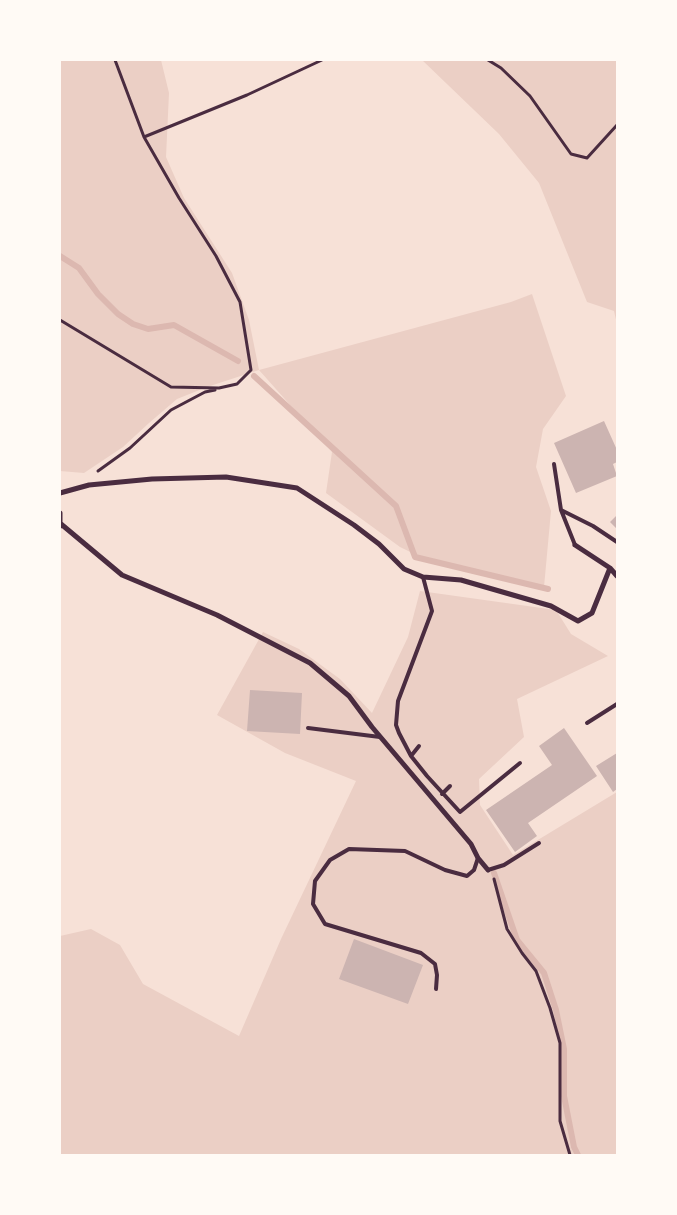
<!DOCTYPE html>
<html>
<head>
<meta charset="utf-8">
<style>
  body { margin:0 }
  #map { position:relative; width:677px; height:1215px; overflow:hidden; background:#f7e1d7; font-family:Mulish,sans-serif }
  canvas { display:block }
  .frame { position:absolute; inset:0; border:61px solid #fffaf5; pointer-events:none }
</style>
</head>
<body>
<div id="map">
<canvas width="677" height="1215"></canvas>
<div class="frame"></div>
</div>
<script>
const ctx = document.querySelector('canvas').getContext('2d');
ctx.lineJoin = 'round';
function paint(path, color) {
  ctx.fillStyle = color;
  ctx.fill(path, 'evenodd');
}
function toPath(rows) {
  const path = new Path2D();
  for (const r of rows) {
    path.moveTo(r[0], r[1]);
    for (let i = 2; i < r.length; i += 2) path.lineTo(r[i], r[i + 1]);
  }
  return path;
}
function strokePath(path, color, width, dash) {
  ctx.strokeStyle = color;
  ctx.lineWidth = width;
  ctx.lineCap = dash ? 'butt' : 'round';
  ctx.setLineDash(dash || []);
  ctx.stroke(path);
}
const green = toPath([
  [60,60,161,60,169,93,166,157,184,198,232,273,249,320,259,370,511,302,532,294,566,396,543,429,536,467,551,511,544,587,431,562,400,547,326,493,332,452,259,370,207,387,177,399,149,423,123,447,84,473,60,471],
  [422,60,617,60,617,324,614,311,587,302,539,183,499,134],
  [420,591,556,610,571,634,608,656,517,699,524,737,479,779,480,805,513,855,617,792,617,1155,60,1155,60,936,91,929,120,945,143,984,239,1036,281,939,356,781,285,753,217,715,263,632,299,649,340,679,372,713,408,637]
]);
const stream = toPath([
  [60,256,79,268,98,294,118,314,133,324,148,329,174,325,238,361],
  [254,376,396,506,415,557,548,589],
  [494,873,517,940,544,973,556,1010,564,1049,564,1096,574,1147,578,1155]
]);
const building = toPath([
  [604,421,617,450,617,462,613,464,617,476,576,493,554,443],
  [617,515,617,529,610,522],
  [250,690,302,693,300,734,247,731],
  [564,728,597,776,528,823,537,836,515,852,486,810,552,765,539,746],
  [617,753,617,789,613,792,596,766],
  [354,939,423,965,408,1004,339,979]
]);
const path = toPath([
  [488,60,501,68,530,96,571,154,587,158,617,125],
  [144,137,247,95,322,60],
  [60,320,171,387,219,388,237,384,251,370,240,302,216,256,179,198,144,137,115,60],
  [98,471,130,448,171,410,205,392,215,390],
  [494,879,507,929,522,953,536,971,550,1008,560,1043,560,1121,570,1155]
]);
const service = toPath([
  [554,464,561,510],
  [575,545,561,510,593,526,617,542],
  [423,577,432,611,398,701,396,725,399,733,411,756,427,776,460,812,520,763],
  [587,723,617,704],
  [308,728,380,737],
  [411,756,419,746],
  [442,794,450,786],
  [488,870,504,865,539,843],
  [436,989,437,975,435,964,421,953,325,924,313,904,315,881,330,860,349,849,405,851,445,870,467,876,474,870,478,858]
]);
const minor = toPath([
  [60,493,89,485,152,479,226,477,297,488,354,525,379,544,404,569,423,577,461,580,551,606,578,621,592,613,610,568,617,576],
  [60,513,60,526],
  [61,524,122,575,217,615,310,663,349,696,372,727,471,844,478,858,488,870],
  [575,545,610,568]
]);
paint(green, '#ebcfc5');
strokePath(stream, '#dcb8b0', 6);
paint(building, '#ccb4b1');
strokePath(path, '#4a2c40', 3);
strokePath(service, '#4a2c40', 4);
strokePath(minor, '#4a2c40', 5);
</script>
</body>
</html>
